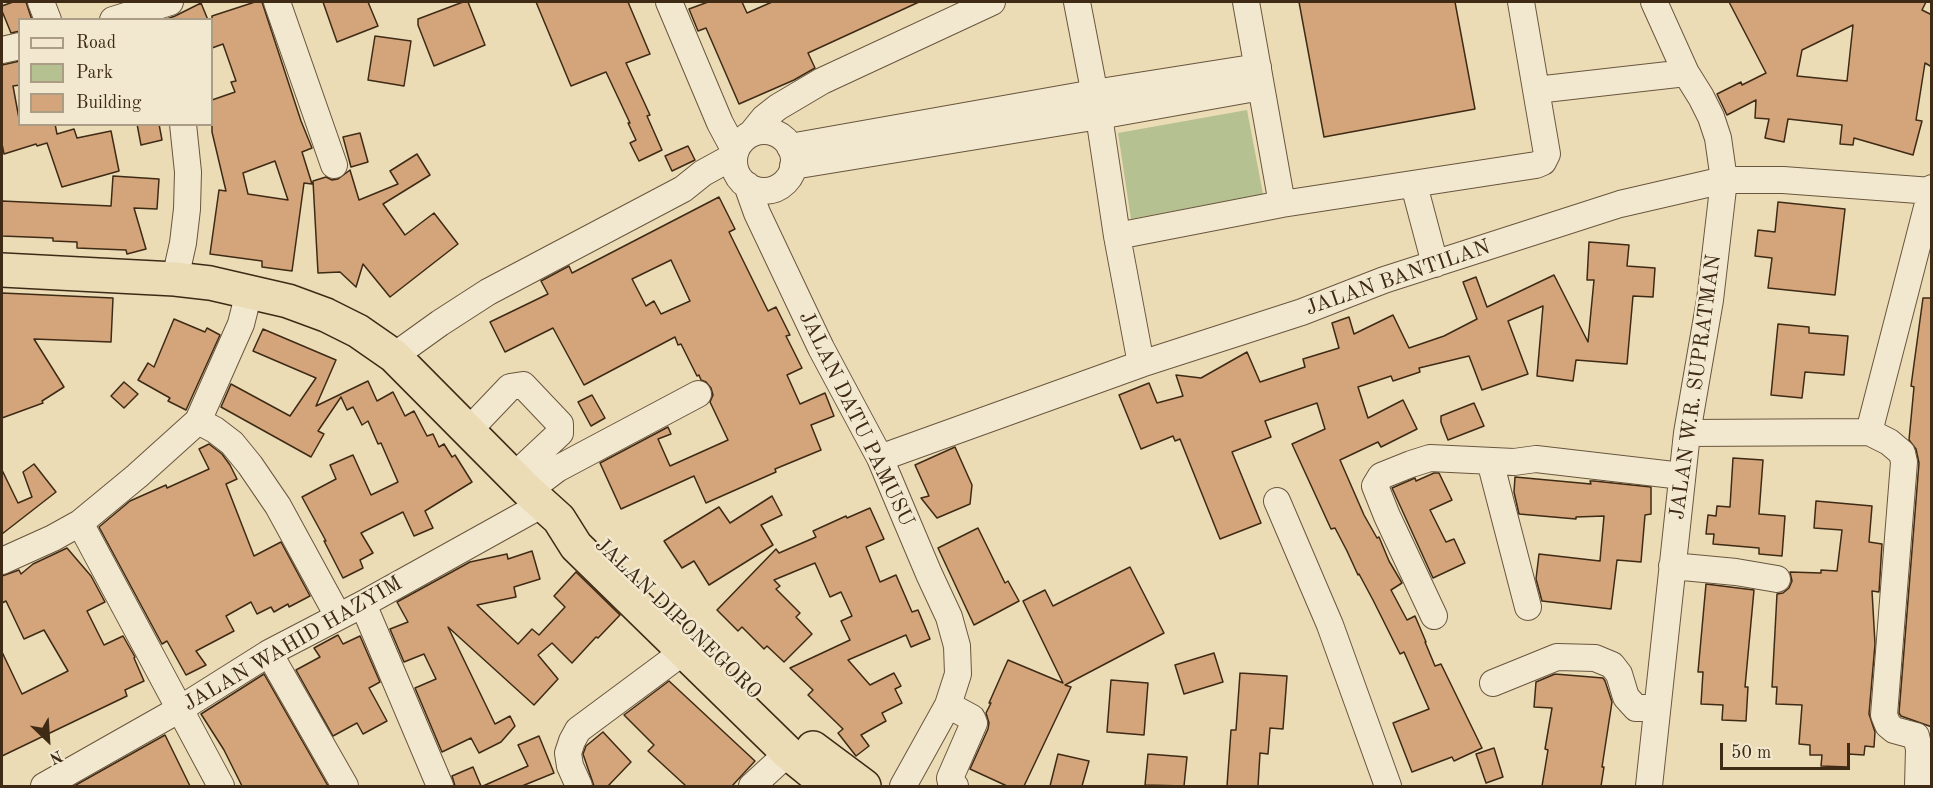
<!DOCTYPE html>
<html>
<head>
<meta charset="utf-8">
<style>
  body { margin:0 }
  #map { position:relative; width:1933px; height:788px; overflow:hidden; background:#ebdcb6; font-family:"Old Standard TT",serif }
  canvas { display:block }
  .frame { position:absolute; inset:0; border:3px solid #3e2a15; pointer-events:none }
  .legend { position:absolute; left:18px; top:18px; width:195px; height:108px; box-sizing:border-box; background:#f2e8d0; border:2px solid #aa9c85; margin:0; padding:8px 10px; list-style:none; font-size:18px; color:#3e2a15 }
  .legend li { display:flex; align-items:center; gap:12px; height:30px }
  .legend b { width:30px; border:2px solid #aa9c85 }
  .north { position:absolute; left:18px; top:710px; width:60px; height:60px; -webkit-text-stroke:4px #f2e8d0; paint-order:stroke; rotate:155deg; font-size:16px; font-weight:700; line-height:24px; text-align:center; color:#3e2a15 }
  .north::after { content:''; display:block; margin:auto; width:21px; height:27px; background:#3e2a15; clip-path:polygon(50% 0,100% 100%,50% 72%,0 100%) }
  .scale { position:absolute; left:1720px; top:743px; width:130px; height:27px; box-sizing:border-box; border:3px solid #3e2a15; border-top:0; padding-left:8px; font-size:18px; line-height:21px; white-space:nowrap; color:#3e2a15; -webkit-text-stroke:4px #f2e8d0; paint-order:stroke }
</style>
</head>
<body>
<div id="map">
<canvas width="1933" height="788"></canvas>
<div class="frame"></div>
<ul class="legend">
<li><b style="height:8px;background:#f2e8d0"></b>Road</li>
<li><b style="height:16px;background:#b5c190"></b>Park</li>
<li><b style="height:16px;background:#d4a57a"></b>Building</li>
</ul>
<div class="north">N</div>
<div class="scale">50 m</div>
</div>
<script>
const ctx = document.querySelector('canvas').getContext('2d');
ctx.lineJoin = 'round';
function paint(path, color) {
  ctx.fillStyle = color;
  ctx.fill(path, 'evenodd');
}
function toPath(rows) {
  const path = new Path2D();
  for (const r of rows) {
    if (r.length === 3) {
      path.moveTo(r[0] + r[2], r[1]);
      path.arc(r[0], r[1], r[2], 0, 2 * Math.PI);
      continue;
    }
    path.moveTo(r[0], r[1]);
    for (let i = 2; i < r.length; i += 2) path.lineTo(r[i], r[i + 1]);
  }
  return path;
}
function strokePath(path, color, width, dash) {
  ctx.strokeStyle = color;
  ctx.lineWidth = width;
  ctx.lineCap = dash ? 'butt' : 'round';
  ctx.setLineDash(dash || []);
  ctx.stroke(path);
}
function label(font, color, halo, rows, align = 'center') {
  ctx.font = font + ' "Old Standard TT",serif';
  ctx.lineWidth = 5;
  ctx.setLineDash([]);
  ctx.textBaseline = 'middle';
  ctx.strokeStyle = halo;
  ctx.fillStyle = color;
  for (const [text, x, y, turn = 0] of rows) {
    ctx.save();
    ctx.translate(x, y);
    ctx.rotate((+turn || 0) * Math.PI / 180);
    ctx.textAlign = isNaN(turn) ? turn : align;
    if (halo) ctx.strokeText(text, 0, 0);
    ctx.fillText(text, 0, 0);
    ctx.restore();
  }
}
const green = toPath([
  [1247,110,1263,194,1131,219,1118,133]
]);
const building = toPath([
  [13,2,26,2,32,20,20,20,20,31,11,33,2,11,2,6,13,2],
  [255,2,262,2,301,121,312,148,302,152,312,184,304,183,292,271,262,267,262,261,210,254,219,190,226,191,212,132,212,100,235,92,231,82,236,81,223,44,212,48,212,16,255,2],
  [275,161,288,200,248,194,243,173,275,161],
  [323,2,368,2,378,26,337,42,323,2],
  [463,2,468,2,485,45,434,66,418,25,418,19,463,2],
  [536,2,628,2,650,54,626,63,650,115,647,116,662,150,639,161,630,143,636,140,628,123,630,123,606,72,571,86,536,2],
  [708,2,742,2,747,13,772,2,919,2,808,53,815,68,794,80,739,104,706,28,698,31,689,9,708,2],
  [1299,2,1455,2,1475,109,1324,137,1299,2],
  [1729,2,1926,2,1922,10,1932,15,1932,67,1925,63,1916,120,1922,121,1913,155,1854,138,1853,145,1840,144,1842,125,1788,119,1784,142,1765,138,1769,119,1755,118,1756,100,1727,115,1717,94,1741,82,1742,85,1766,73,1729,2],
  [1853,25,1847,81,1797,76,1802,50,1853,25],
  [201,3,208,20,164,20,175,16,201,3],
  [375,36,411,41,404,86,368,80,375,36],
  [20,61,20,85,13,86,20,124,55,124,57,134,74,129,77,138,111,131,119,171,62,187,47,143,37,146,36,144,4,154,2,144,2,65,20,61],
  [137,124,159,124,162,140,141,145,137,124],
  [360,133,368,162,351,167,343,137,360,133],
  [688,146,695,160,672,171,665,156,688,146],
  [417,154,430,175,383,204,405,235,434,213,458,244,390,297,363,264,356,287,340,272,318,273,313,181,326,177,332,180,338,179,350,170,359,200,398,184,390,171,417,154],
  [113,176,159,179,157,209,134,208,146,249,127,254,126,250,77,248,77,242,53,241,53,238,2,236,2,201,111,206,113,176],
  [719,197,735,229,729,232,768,311,776,307,790,335,786,336,802,368,787,375,800,404,825,393,834,416,811,425,821,450,775,469,776,472,706,503,694,476,621,509,600,463,668,427,671,434,658,439,670,466,728,440,710,402,713,395,711,388,706,382,701,380,699,375,697,376,681,344,678,345,675,337,584,385,553,328,505,352,490,322,548,294,541,281,569,266,572,273,719,197],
  [671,260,690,301,661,314,654,301,646,306,632,279,671,260],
  [1778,202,1845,209,1835,295,1768,288,1772,258,1755,256,1758,230,1775,232,1778,202],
  [1589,242,1629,245,1627,266,1655,268,1653,297,1633,296,1627,364,1576,360,1573,381,1537,376,1543,306,1508,321,1528,374,1482,390,1469,356,1419,368,1420,372,1393,381,1391,376,1358,387,1368,418,1403,400,1417,429,1381,447,1378,442,1340,460,1364,515,1377,538,1379,537,1389,561,1402,583,1391,590,1407,620,1415,616,1426,642,1425,642,1435,666,1441,664,1482,748,1454,761,1452,757,1412,772,1393,723,1429,709,1404,652,1400,654,1373,600,1359,574,1358,575,1347,551,1335,528,1331,529,1292,444,1325,429,1317,403,1265,421,1271,437,1232,452,1261,523,1220,539,1180,439,1175,441,1173,436,1141,449,1119,395,1149,383,1157,403,1183,396,1176,375,1201,378,1247,352,1260,382,1305,367,1303,359,1339,348,1332,323,1349,317,1354,334,1393,315,1409,348,1444,336,1477,319,1463,282,1476,277,1487,307,1554,275,1588,342,1594,280,1587,280,1589,242],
  [2,293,113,298,111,342,34,339,64,387,42,401,43,403,2,418,2,293],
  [1923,298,1932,298,1932,727,1901,716,1899,713,1919,463,1916,449,1909,440,1914,387,1911,386,1923,298],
  [174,319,205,332,207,328,220,335,186,410,168,401,170,398,138,380,148,363,154,367,174,319],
  [1778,324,1809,327,1809,333,1848,336,1844,375,1805,372,1802,398,1771,395,1778,324],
  [263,329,336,360,316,406,368,381,377,401,393,392,405,416,414,411,427,436,433,434,439,447,444,444,452,457,455,455,472,482,425,511,433,528,414,536,403,512,361,533,373,553,360,560,363,568,343,578,324,541,326,541,302,497,336,479,330,465,353,455,371,495,398,482,381,443,378,444,368,421,362,425,353,407,347,410,341,397,318,431,324,434,311,457,221,407,231,384,290,416,316,378,253,351,263,329],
  [124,382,138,394,124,408,111,396,124,382],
  [592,395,605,418,591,426,578,402,592,395],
  [1474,403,1484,426,1448,440,1441,422,1441,416,1474,403],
  [209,444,222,454,230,465,237,479,226,484,254,556,281,542,310,596,289,607,288,604,274,612,271,607,257,614,251,602,226,616,234,631,196,651,206,665,186,675,167,641,162,644,99,527,130,501,166,485,167,488,209,469,199,449,209,444],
  [955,447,972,485,970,504,937,518,921,498,929,496,915,465,955,447],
  [1733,458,1763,460,1759,514,1785,516,1782,556,1759,554,1759,548,1713,544,1714,534,1706,534,1708,515,1716,516,1717,506,1730,507,1733,458],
  [34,464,56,492,2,534,2,470,18,503,32,497,23,472,34,464],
  [1434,473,1439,473,1452,500,1430,510,1446,542,1454,539,1465,563,1433,578,1392,488,1415,478,1416,481,1434,473],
  [1515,477,1591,484,1590,481,1594,481,1651,487,1651,514,1645,515,1641,562,1617,560,1611,609,1542,601,1536,579,1539,554,1600,561,1604,516,1576,517,1576,519,1519,514,1514,492,1515,477],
  [772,496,782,515,761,525,773,545,709,585,694,561,682,568,664,541,719,507,730,523,772,496],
  [1816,501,1872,506,1869,542,1882,544,1879,592,1872,591,1875,644,1869,714,1875,732,1874,747,1865,746,1864,755,1848,754,1848,767,1821,766,1822,755,1810,755,1810,745,1799,744,1802,705,1776,704,1777,687,1772,687,1777,594,1783,593,1789,588,1792,581,1790,572,1821,573,1821,570,1837,571,1842,530,1814,528,1816,501],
  [870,508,884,539,866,547,880,582,896,575,912,612,918,610,930,639,911,647,906,635,848,660,870,685,894,673,901,686,895,689,902,703,882,713,886,721,861,735,869,746,856,756,838,733,843,729,808,695,813,690,790,668,850,640,841,621,852,616,841,592,830,597,815,563,774,580,780,586,776,589,800,613,796,617,812,634,784,662,767,646,764,649,742,627,738,631,717,610,776,549,779,553,816,537,813,531,846,516,847,518,870,508],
  [978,528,1005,583,1008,581,1019,601,974,625,938,548,978,528],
  [67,548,91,576,105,602,87,611,104,645,123,636,135,657,134,658,144,681,125,690,127,696,2,756,2,652,22,694,68,671,44,630,24,639,6,601,2,603,2,576,19,570,21,574,33,564,67,548],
  [532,551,540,579,514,587,516,597,477,605,518,644,532,629,539,635,565,607,554,596,576,572,620,615,598,638,596,637,572,663,552,643,538,655,558,679,534,705,448,627,495,724,510,716,515,726,501,742,479,753,471,738,442,752,415,688,436,679,424,654,404,662,390,629,408,622,397,602,470,562,507,554,508,559,532,551],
  [1130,567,1164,633,1065,685,1071,687,1024,786,1007,786,970,769,988,729,989,723,986,713,991,703,989,703,1008,660,1063,683,1023,601,1045,590,1053,606,1130,567],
  [1706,584,1754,590,1745,687,1748,687,1746,721,1722,720,1723,705,1701,704,1703,672,1698,672,1706,584],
  [338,635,343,644,360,636,380,682,369,688,387,721,363,734,357,723,333,736,296,670,320,657,314,648,338,635],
  [1214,653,1223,682,1184,694,1175,665,1214,653],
  [1240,673,1287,676,1283,729,1270,728,1268,754,1260,753,1258,786,1227,786,1231,730,1236,730,1240,673],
  [264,674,328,786,242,786,224,750,201,714,264,674],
  [1555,674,1603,678,1605,681,1612,702,1602,767,1604,767,1601,786,1542,786,1548,750,1545,749,1552,708,1534,707,1536,682,1555,674],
  [1111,680,1148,683,1144,735,1107,732,1111,680],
  [669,681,755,761,732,786,686,786,648,751,654,745,624,715,669,681],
  [603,732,631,762,608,786,594,786,583,754,586,746,603,732],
  [165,735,190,786,74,786,165,735],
  [539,736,554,773,522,786,483,786,528,766,518,745,539,736],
  [1494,748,1503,777,1486,783,1476,754,1494,748],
  [1058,754,1089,761,1082,786,1050,786,1058,754],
  [1148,754,1187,757,1184,786,1145,785,1148,754],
  [473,767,481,786,455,786,452,776,473,767]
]);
const minor = toPath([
  [41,2,48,20],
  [277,2,334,165],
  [669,2,720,123,735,151],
  [1077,2,1099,116,1117,236,1141,364],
  [1246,2,1282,204],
  [113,20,170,2],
  [2,50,20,46],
  [1536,90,1686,73],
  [764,161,30],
  [751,134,764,118,778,107,822,81,992,2],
  [790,147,1094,93,1258,67],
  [793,166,1099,116,1261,87],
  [747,185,757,213,821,348,880,458,929,574,949,617,957,646,958,674,948,705,903,786],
  [1414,185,1435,264],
  [1117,236,1282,204,1536,165,1543,162,1547,154,1521,2],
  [175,279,183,243,187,209,188,172,183,124],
  [394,356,440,323,488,292,683,189,703,173,734,156],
  [198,421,215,430,232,443,250,465,278,506,338,616],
  [469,430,510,387,523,385,560,424,560,433,514,476],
  [1869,432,1932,188],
  [1687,433,1869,432,1889,442,1902,453,1904,462,1884,715,1888,725,1894,730,1916,736,1919,749,1918,786],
  [880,458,1141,364,1302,312,1384,280,1620,204,1724,180,1783,180,1932,191],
  [1490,461,1528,607],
  [528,491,557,469,698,394],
  [1277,501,1330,625,1388,786],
  [80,523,221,786],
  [2,561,53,538,80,523,137,476,198,421,241,324,249,292],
  [1672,566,1736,572,1777,579],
  [363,604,440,786],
  [1434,616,1387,516,1375,486,1381,476,1411,464,1430,458,1514,462,1536,459,1682,476],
  [269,653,345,786],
  [1493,683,1557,657,1595,658,1612,665,1619,674,1626,697,1636,708,1656,708],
  [948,705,972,718,974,723,950,778,951,783,955,786],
  [44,786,180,709,269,653,363,604,543,504],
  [579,786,570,766,568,753,572,741,578,730,683,652],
  [752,786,788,753],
  [1649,786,1687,433,1710,300,1724,180,1718,138,1711,117,1701,97,1686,73,1654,2]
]);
const highway = toPath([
  [2,270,175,279,210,283,288,301,326,315,358,331,394,356,528,491,559,519,576,546,788,753,829,786],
  [813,748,864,786]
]);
const streetNames = [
  ["JALAN BANTILAN",1398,278,-19],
  ["JALAN W.R. SUPRATMAN",1696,387,-82],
  ["JALAN DATU PAMUSU",856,419,64],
  ["JALAN DIPONEGORO",678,619,44],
  ["JALAN WAHID HAZYIM",293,644,-30]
];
paint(green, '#b5c190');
paint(building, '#d4a57a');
strokePath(building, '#3e2a15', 1.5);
strokePath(minor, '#69563d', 28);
strokePath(highway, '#3e2a15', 36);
strokePath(minor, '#f2e8d0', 26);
strokePath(highway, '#ebdcb6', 33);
label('21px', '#3e2a15', '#f2e8d0', streetNames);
</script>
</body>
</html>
